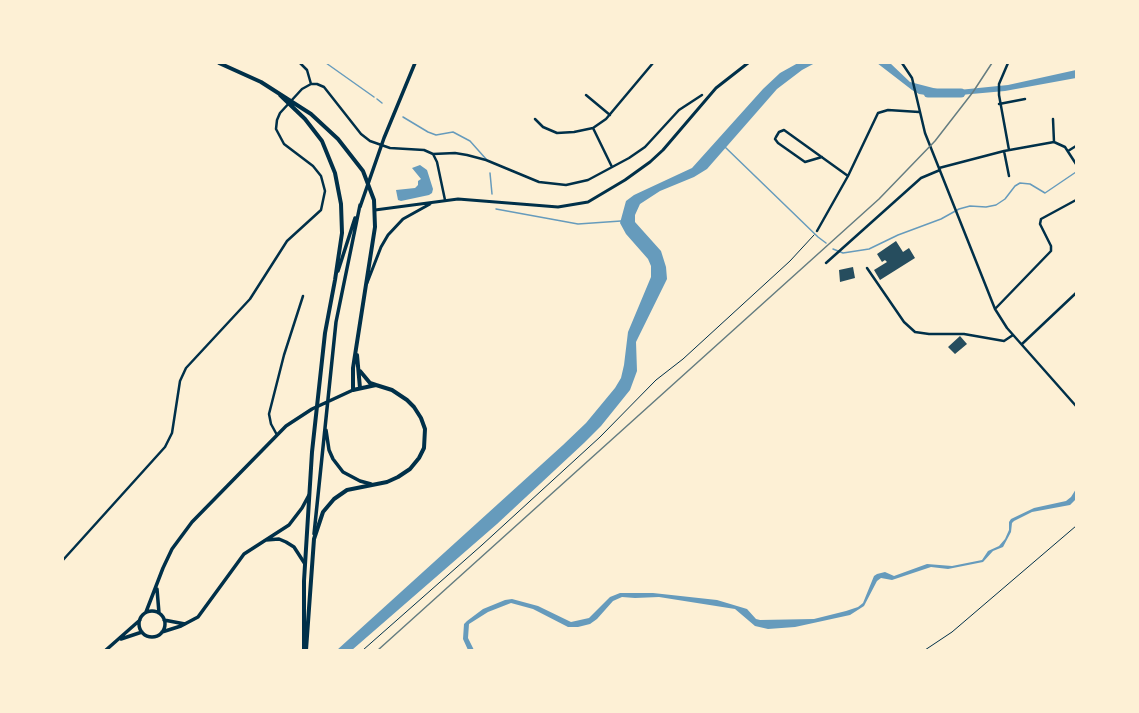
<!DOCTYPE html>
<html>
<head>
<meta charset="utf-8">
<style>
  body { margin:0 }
  #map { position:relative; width:1139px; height:713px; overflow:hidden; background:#fdf0d5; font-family:Karla,sans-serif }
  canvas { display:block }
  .frame { position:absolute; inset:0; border:64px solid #fdf0d5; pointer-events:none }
</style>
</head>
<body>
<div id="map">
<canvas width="1139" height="713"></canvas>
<div class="frame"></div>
</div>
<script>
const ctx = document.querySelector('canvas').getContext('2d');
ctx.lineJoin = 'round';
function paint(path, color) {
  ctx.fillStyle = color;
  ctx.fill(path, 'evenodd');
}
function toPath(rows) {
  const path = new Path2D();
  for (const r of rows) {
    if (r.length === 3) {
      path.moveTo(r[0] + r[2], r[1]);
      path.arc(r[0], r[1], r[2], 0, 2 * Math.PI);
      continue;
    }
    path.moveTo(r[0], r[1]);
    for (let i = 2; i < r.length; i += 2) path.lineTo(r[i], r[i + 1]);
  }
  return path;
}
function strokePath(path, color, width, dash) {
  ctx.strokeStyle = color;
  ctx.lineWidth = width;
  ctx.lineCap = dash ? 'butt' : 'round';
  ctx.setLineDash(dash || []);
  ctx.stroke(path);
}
const water = toPath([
  [798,63,815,63,802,70,777,89,707,169,694,177,660,191,640,204,635,215,635,222,661,251,666,267,667,279,636,342,637,371,630,390,601,426,584,443,497,524,352,650,337,650,563,445,586,423,615,388,621,378,624,365,628,332,651,277,651,266,648,259,626,234,620,223,626,201,634,195,692,168,763,89,780,73],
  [877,63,890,63,910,82,941,90,940,97,919,94,912,90],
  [1076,70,1076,78,1005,91,949,96,949,91,1008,85],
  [420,165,427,170,433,189,432,193,429,195,401,201,398,200,396,190,415,188,418,185,418,181,421,179,412,168],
  [1076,489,1076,499,1070,505,1032,512,1014,521,1012,523,1011,532,1003,547,993,551,983,562,948,569,931,567,892,580,881,578,877,581,864,606,850,615,795,627,768,629,755,626,735,609,659,597,635,598,622,597,613,601,597,619,590,624,578,627,568,627,533,609,511,603,488,612,469,624,468,638,474,650,468,650,463,639,464,624,467,621,483,609,505,600,512,599,538,606,571,622,589,618,610,597,620,593,653,593,717,600,747,609,756,619,760,620,814,619,846,611,858,607,863,603,874,576,877,574,885,572,894,576,927,564,952,566,982,560,988,551,999,546,1005,539,1009,530,1009,522,1011,519,1034,508,1066,501,1071,497]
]);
const stream = toPath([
  [326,63,374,97],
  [377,99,382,103],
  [403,117,428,132,436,135,453,132,470,141,486,159],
  [725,147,818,237,826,243],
  [490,173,492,194],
  [496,209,578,224,621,221],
  [833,249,843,253,869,249,898,235,941,219,959,209,970,206,986,207,996,205,1005,199,1015,186,1020,183,1030,184,1045,193,1076,172]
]);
const river = toPath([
  [928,93,961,93]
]);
const building = toPath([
  [896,241,903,252,909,248,915,258,880,280,874,270,887,262,885,260,882,262,877,254],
  [853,267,855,278,840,282,839,270],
  [960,336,967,344,955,354,948,347]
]);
const path = toPath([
  [363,650,482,545,600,437,656,380,683,359,790,261,814,235],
  [925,650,952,632,1076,526]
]);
const minor = toPath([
  [300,63,307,70,311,84],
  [902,63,912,78,925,133,995,309,1007,328,1076,406],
  [1008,63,999,84,999,95,1009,150],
  [586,95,610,115],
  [999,104,1025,99],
  [535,119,543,127,557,133,574,132,593,128,606,119,653,63],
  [1053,119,1054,142],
  [593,128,612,167],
  [1004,151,1009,176],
  [1068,151,1076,146],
  [433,154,455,153,467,155,486,160,539,182,566,185,588,180,629,158,645,147,679,110,702,95],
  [822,157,805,162,778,143,775,139,776,137,779,132,784,130,848,176],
  [939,168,1004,151,1054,142,1065,147,1076,164],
  [817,231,848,176,878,113,888,110,919,112],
  [826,263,921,178,940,170],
  [867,268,904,322,915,332,929,334,964,334,1004,341,1013,335],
  [995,309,1051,251,1051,246,1040,224,1041,219,1076,200],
  [1022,344,1076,293],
  [277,435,271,424,269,414,284,355,303,296],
  [63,560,165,447,172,433,180,381,186,368,250,299,287,241,321,210,325,191,321,176,313,166,284,144,276,129,277,120,280,113,302,89,311,84,317,84,324,87,361,134,370,141,390,148,424,150,433,154,437,162,445,200]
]);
const tertiary = toPath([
  [375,210,458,199,558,207,588,202,625,180,650,162,663,150,716,88,748,63],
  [367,283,381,247,388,235,403,219,430,204]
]);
const secondary = toPath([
  [360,207,384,138,415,63],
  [338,271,355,218],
  [326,430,329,450,333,459,343,472,360,481,371,484],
  [314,534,336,322,360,205],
  [266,540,279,539,286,542,294,547,305,564],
  [157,589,159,613],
  [152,624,13],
  [146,612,163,568,172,549,192,522,286,426,312,409,353,390],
  [164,620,185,624],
  [162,632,181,626,198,617,244,554,289,525,302,508,309,495],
  [121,639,142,632],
  [106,650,140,620]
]);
const primary = toPath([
  [219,63,261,82,311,114,338,139,363,171,374,200,375,227,353,368,353,390,376,385,392,390,407,400,414,407,421,418,425,429,424,448,419,458,410,469,398,477,387,482,347,490,334,499,323,512,314,539,306,650],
  [280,95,305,119,322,141,335,173,341,204,342,233,335,280,325,333,312,452,304,581,304,650],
  [357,355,360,388],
  [360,371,370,383,376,385]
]);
const rail = toPath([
  [378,650,879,199,935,141,973,92,992,63]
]);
paint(water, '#669bbc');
strokePath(stream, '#669bbc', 1.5);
strokePath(river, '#669bbc', 9);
paint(building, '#264d5e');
strokePath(path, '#003049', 1);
strokePath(minor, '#003049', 2.5);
strokePath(tertiary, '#003049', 3);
strokePath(secondary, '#003049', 3.5);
strokePath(primary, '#003049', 4);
strokePath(rail, '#657d81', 1.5);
</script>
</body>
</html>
